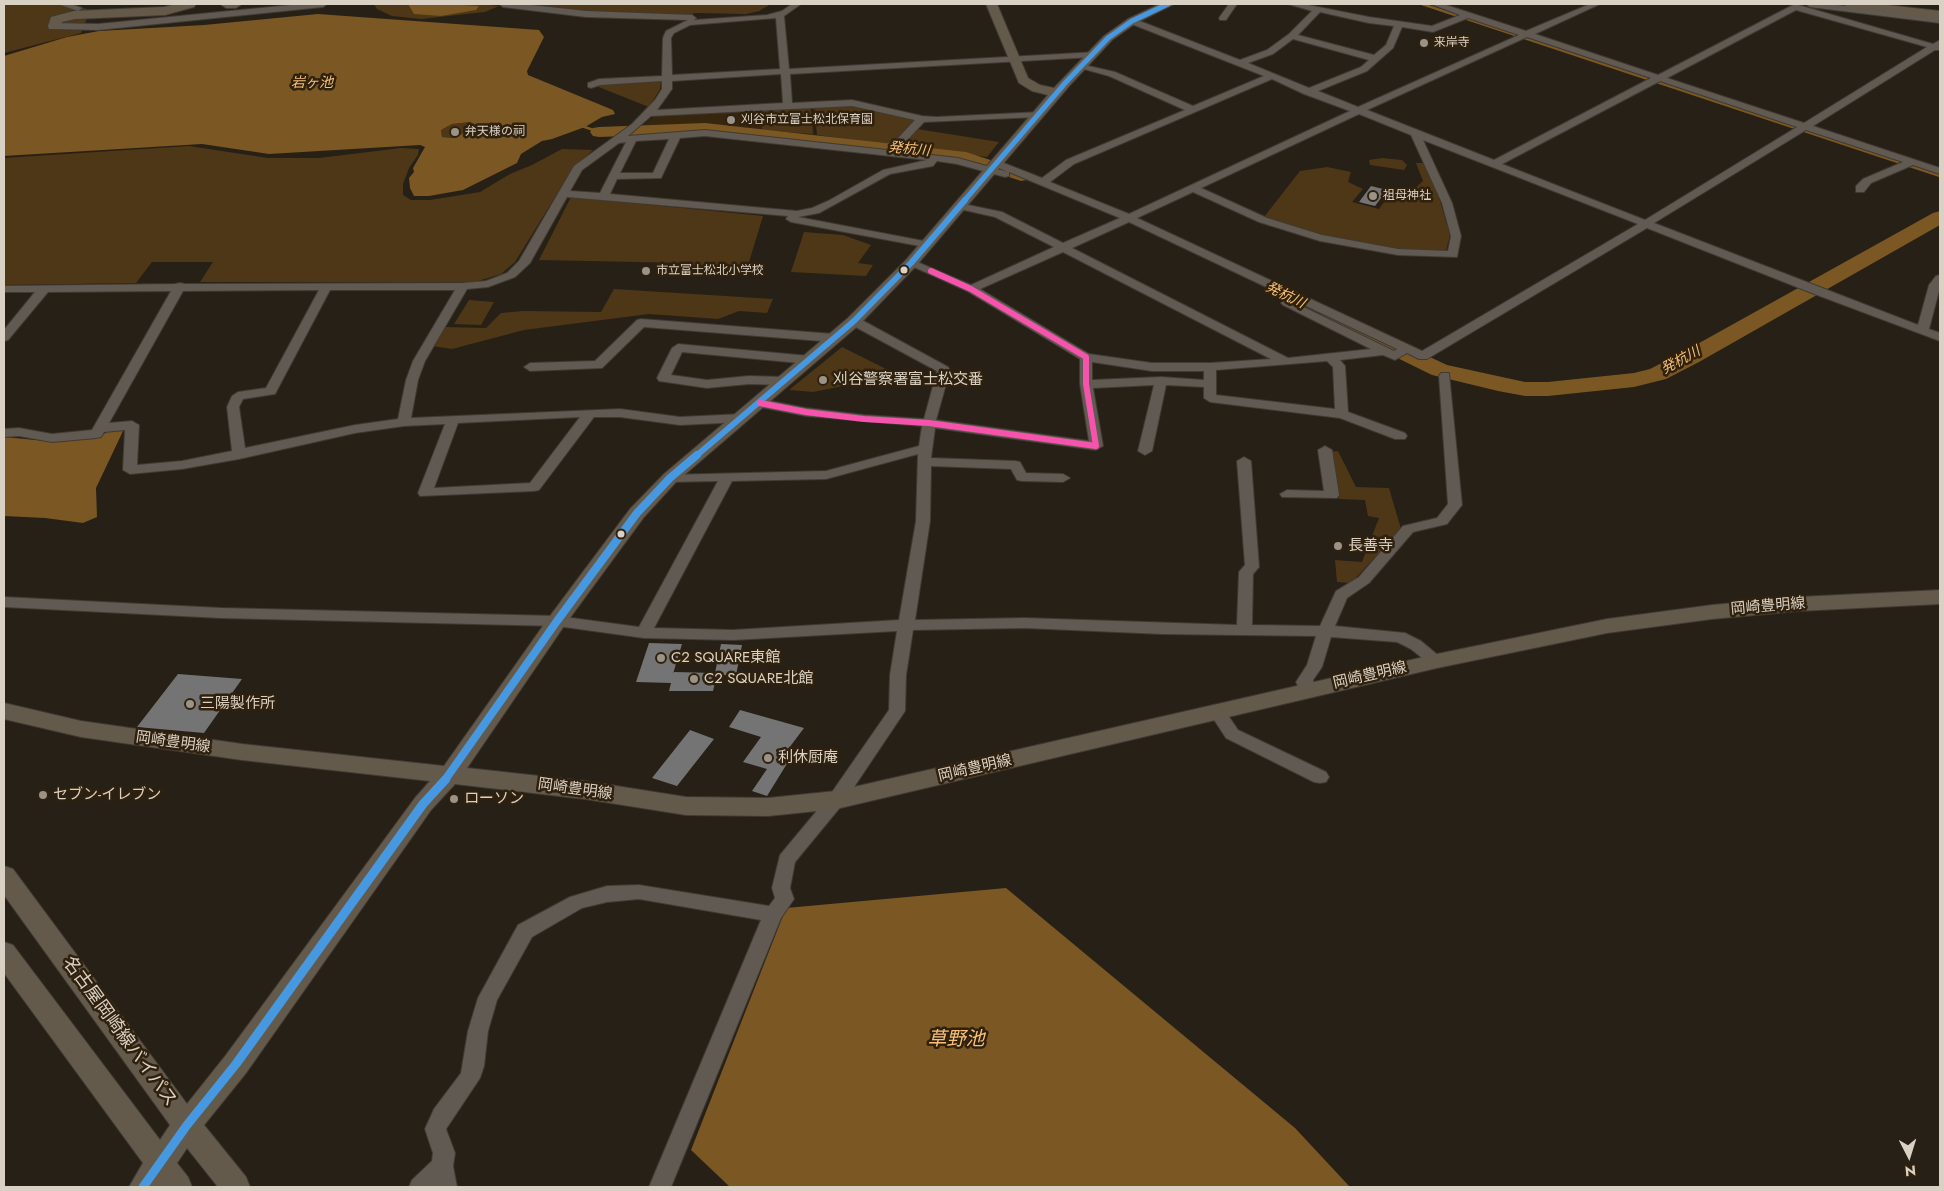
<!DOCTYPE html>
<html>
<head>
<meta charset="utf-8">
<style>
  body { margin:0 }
  #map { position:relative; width:1944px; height:1191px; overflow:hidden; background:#272016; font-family:Jost,sans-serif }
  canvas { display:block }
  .frame { position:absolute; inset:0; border:5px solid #dad1c5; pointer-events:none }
  .north { position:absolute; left:1884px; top:1131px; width:50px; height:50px; -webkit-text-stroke:4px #2f210e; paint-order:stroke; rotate:175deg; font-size:14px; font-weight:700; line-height:20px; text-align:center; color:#dad1c5 }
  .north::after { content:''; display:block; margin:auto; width:18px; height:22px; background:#dad1c5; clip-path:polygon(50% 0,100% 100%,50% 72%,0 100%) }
</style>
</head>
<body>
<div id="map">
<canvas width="1944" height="1191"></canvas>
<div class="frame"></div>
<div class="north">N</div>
</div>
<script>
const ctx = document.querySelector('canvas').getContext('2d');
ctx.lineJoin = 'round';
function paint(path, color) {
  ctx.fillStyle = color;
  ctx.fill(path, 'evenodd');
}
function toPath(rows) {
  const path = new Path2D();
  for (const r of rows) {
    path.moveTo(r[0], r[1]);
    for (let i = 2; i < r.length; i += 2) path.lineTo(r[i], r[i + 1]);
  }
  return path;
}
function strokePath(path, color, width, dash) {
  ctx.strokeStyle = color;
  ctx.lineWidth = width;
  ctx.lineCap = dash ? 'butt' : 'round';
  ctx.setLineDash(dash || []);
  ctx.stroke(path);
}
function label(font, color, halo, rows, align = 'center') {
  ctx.font = font + ' Jost,"Noto Sans JP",sans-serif';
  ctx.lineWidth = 5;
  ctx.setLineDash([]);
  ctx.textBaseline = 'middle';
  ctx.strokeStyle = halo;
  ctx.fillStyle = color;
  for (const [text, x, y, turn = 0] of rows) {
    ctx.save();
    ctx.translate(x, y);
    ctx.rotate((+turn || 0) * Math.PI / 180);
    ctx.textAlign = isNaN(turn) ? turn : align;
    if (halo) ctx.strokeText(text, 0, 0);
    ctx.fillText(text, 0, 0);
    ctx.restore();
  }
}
const built = toPath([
  [811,106,814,135,715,126,641,128,656,115]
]);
const green = toPath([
  [4,4,70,4,90,10,81,33,4,53],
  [374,4,478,4,499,6,485,12,421,19,392,16,377,9],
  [521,4,771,4,759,11,746,14,695,13,685,16,595,12],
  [661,80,660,89,649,107,596,86,600,84],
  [847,104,916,120,891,145,817,135,814,106],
  [810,106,813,134,762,130,761,110],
  [472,122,474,126,467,132,453,138,442,137,441,130,452,124],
  [917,129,999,142,987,157,899,146],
  [189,146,268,158,319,158,401,148,419,149,418,155,409,168,403,184,403,195,411,200,430,200,480,192,510,174,532,165,562,149,593,150,573,168,515,262,501,274,475,282,200,282,213,262,152,262,136,283,4,285,4,158],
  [1382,158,1402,160,1407,165,1404,170,1370,165,1369,160],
  [1416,163,1425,163,1440,201,1450,235,1446,251,1400,249,1321,235,1264,217,1300,171,1327,167,1351,172,1348,182,1363,189,1352,202,1379,209,1387,198,1404,198,1423,181],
  [571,197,763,216,749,262,759,263,757,274,700,273,685,263,539,260],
  [804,232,843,235,871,245,858,263,873,265,866,276,791,272],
  [614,289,773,299,767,313,739,311,718,319,649,314,524,330,452,349,432,346,444,327,486,328,501,313,523,311,601,312],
  [469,300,494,302,481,325,454,324],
  [842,347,898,375,813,392,789,390],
  [1338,451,1356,487,1389,488,1401,529,1351,583,1337,582,1335,560,1362,562,1379,518,1368,516,1365,500,1339,499,1329,452]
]);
const water = toPath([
  [408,4,446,4,479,6,476,10,441,16,414,14],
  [318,14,539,30,544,37,527,71,528,75,613,110,615,114,602,117,585,127,552,139,542,141,521,154,517,163,463,190,429,196,414,196,410,188,409,178,414,172,413,168,425,147,420,145,269,154,202,144,4,156,4,56,67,37,99,31,204,25],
  [471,122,474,126,467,132,453,138,442,137,441,130,452,124],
  [124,429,96,488,97,517,83,523,45,518,4,516,4,437,46,441,100,436,111,430],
  [1006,888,1295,1128,1350,1187,730,1187,691,1150,786,908]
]);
const stream = toPath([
  [1422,4,1940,176],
  [579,125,599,132]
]);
const river = toPath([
  [705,123,966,152,1027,172,1030,176,1027,180,1021,181,963,162,705,133,599,137,593,136,590,132,593,128,599,127,705,123],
  [1940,211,1940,225,1699,362,1666,379,1634,387,1548,396,1525,396,1498,391,1432,375,1322,321,1319,317,1322,313,1329,311,1336,313,1447,365,1525,382,1548,382,1634,373,1650,369,1683,352,1933,213,1940,211]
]);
const building = toPath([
  [1371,186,1387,190,1375,206,1359,202],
  [649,643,682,644,673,674,674,672,715,673,721,644,742,645,736,675,717,675,713,691,669,691,671,683,636,682],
  [178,674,242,679,204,733,137,727],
  [740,710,804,728,786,752,793,754,767,796,752,791,767,769,743,762,761,737,729,727],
  [690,730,714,739,677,786,652,778]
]);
const minor = toPath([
  [58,4,71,4,82,8,78,11,58,4],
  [301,4,327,4,323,7,98,30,54,29,50,26,54,23,98,24,301,4],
  [499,4,522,4,586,11,692,15,696,18,694,20,767,15,782,11,792,4,801,4,784,16,789,69,1097,52,1098,54,1094,57,790,74,792,103,852,100,922,116,936,117,1041,112,1041,116,1038,117,924,122,897,151,958,158,1008,172,992,165,991,163,996,160,1042,178,1066,160,1185,110,1109,76,1080,68,1080,64,1115,72,1193,106,1264,76,1129,23,1129,19,1132,18,1240,60,1267,50,1289,34,1312,11,1288,4,1303,4,1369,17,1432,26,1460,15,1431,4,1443,4,1526,31,1590,4,1600,4,1535,34,1658,75,1795,4,1933,44,1940,40,1940,50,1935,50,1813,126,1940,168,1940,174,1913,165,1871,183,1864,192,1856,192,1856,186,1863,179,1903,162,1806,130,1654,223,1918,325,1929,285,1936,276,1940,275,1940,287,1929,329,1940,333,1940,341,1817,295,1647,228,1427,359,1419,359,1407,353,1395,360,1383,355,1340,360,1345,366,1348,412,1405,433,1407,436,1405,439,1395,439,1340,418,1210,402,1204,398,1204,387,1166,385,1152,451,1145,455,1138,451,1154,385,1093,388,1103,446,1096,450,935,428,931,458,1015,461,1020,462,1026,473,1063,474,1070,478,1063,482,1022,481,1017,480,1011,469,931,466,930,521,915,620,1025,618,1237,625,1239,572,1245,565,1237,461,1244,457,1251,461,1259,567,1253,574,1252,625,1320,626,1336,591,1359,577,1403,526,1437,518,1448,504,1439,376,1441,373,1449,373,1462,505,1447,524,1413,532,1369,583,1347,598,1335,626,1405,633,1421,641,1445,661,1443,665,1437,667,1431,665,1411,649,1397,642,1331,637,1322,667,1313,680,1316,690,1314,694,1308,696,1302,694,1296,682,1307,665,1316,636,1162,634,1025,628,913,630,906,675,905,711,842,805,795,862,790,888,794,899,781,918,671,1187,649,1187,761,920,639,899,607,902,582,908,532,937,497,1000,488,1031,484,1066,480,1078,446,1129,455,1153,453,1166,457,1187,409,1187,412,1180,432,1161,433,1153,425,1129,434,1109,461,1073,468,1031,478,998,518,925,570,897,607,886,639,885,769,906,775,898,772,888,780,855,830,795,889,710,890,675,897,631,733,640,644,638,557,626,221,618,4,607,4,597,221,608,557,616,639,627,718,481,670,482,665,481,663,478,665,475,826,471,919,446,922,426,806,416,760,407,754,403,760,399,806,408,864,415,924,419,937,371,850,324,850,318,858,318,948,367,950,370,936,420,1089,441,1080,384,1080,359,967,291,905,263,907,261,915,261,971,285,1054,247,995,217,955,208,955,204,959,203,1002,212,1063,243,1120,218,1009,172,1009,176,1005,177,957,164,937,161,933,166,890,174,819,213,798,217,929,242,931,244,925,247,791,222,786,219,788,216,567,197,530,263,515,277,488,287,467,289,425,361,418,380,411,418,620,409,680,417,743,414,750,418,743,422,680,425,620,417,594,417,539,490,534,491,420,496,418,493,445,424,404,426,355,433,239,459,182,469,130,474,123,470,125,430,104,432,101,437,96,438,52,442,19,436,4,437,4,429,19,428,52,434,92,430,171,291,48,292,8,340,4,341,4,330,35,292,4,292,4,286,175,284,180,283,185,284,463,283,486,281,507,273,519,261,574,166,632,124,655,100,662,89,662,81,600,85,591,88,588,87,588,83,599,79,662,76,663,38,666,31,688,20,586,17,503,7,499,4],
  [1796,10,1927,47,1804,123,1667,78,1796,10],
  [1320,12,1369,23,1394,26,1386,45,1374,55,1298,35,1320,12],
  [776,18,780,69,672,75,671,38,674,33,690,25,776,18],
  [1468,18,1519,35,1358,107,1318,91,1367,71,1393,48,1402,27,1433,32,1468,18],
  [1527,37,1651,78,1494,160,1367,110,1527,37],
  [1293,39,1369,60,1361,67,1309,88,1248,63,1273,54,1293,39],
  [781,74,783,103,657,110,672,89,672,81,781,74],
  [1272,79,1304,94,1350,111,1129,214,1050,182,1074,164,1272,79],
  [1660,81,1797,127,1645,220,1502,164,1660,81],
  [852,106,915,120,887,150,705,130,628,136,651,116,852,106],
  [1359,114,1411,135,1442,203,1451,236,1448,251,1398,249,1322,235,1267,218,1201,188,1359,114],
  [705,136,927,160,883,170,828,201,812,208,797,211,610,194,617,179,661,178,680,138,705,136],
  [669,139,653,173,620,173,636,141,669,139],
  [1423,140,1638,224,1422,351,1137,218,1193,192,1259,222,1320,241,1398,255,1457,257,1461,236,1452,203,1423,140],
  [626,142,600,193,570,191,582,170,619,143,626,142],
  [1129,222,1397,349,1394,351,1287,299,1281,303,1283,305,1371,349,1288,358,1072,248,1129,222],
  [1063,252,1271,359,1210,363,1152,363,1089,354,980,289,1063,252],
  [319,290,266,388,238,392,232,396,227,407,232,451,182,461,137,465,139,425,132,421,109,423,183,291,319,290],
  [330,290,455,290,413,361,406,380,398,419,355,425,245,448,239,407,243,399,275,394,330,290],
  [1327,361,1333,367,1335,409,1216,395,1216,370,1327,361],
  [1092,362,1152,371,1204,371,1204,380,1161,377,1092,380,1092,362],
  [580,417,530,483,434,488,458,423,580,417],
  [918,454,916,521,899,620,733,630,654,628,732,481,826,479,918,454],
  [1229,4,1237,4,1226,20,1220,20,1219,18,1229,4],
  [1806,4,1828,4,1940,17,1940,23,1810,7,1806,4],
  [641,319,834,334,840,338,834,342,644,327,602,368,530,371,524,367,530,363,595,361,637,320,641,319],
  [678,344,810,356,816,360,810,364,682,352,671,375,707,380,749,376,785,377,791,381,785,385,749,384,707,388,659,381,657,378,672,348,678,344],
  [1325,446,1332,450,1339,495,1337,498,1282,497,1280,494,1287,490,1324,491,1318,450,1325,446],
  [1217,706,1223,708,1238,730,1326,772,1329,777,1326,782,1320,783,1314,782,1226,738,1209,712,1211,708,1217,706]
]);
const major = toPath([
  [986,4,997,4,1028,78,1040,85,1054,88,1104,36,1128,19,1160,4,1174,4,1136,23,1112,40,1070,85,916,266,860,324,676,482,644,517,564,626,467,768,585,781,686,797,768,798,836,791,1437,654,1607,619,1712,605,1799,597,1940,590,1940,604,1799,611,1712,619,1607,633,1437,668,836,809,768,816,686,815,585,799,455,784,431,810,246,1073,204,1125,246,1177,250,1187,218,1187,187,1148,177,1163,188,1177,192,1187,129,1187,143,1163,4,973,4,942,13,945,160,1140,170,1125,4,895,4,866,13,869,187,1104,226,1055,415,798,430,781,242,760,81,737,4,719,4,703,81,721,242,744,444,766,550,616,630,509,664,474,848,318,906,260,1048,95,1032,91,1019,83,986,4]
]);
const highway = toPath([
  [177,4,196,4,194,7,165,15,75,19,62,22,59,29,49,29,48,26,51,17,74,11,164,7,177,4],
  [220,4,242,4,236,8,226,8,220,4],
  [1843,4,1878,4,1940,11,1940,19,1849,8,1843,4]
]);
const bus1Far3 = toPath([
  [964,201,1066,82,1108,38,1132,21,1168,4]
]);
const bus1Far2 = toPath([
  [696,456,854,321,911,263,965,200]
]);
const bus1Far1 = toPath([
  [445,780,557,621,637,513,670,478,697,455]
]);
const bus1 = toPath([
  [143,1187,187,1125,236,1064,423,804,446,779]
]);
const bus2 = toPath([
  [760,403,806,412,864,419,929,423,1096,446,1086,384,1086,357,971,289,931,271]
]);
const markers = [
  [1424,43,5,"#9b9388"],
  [731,120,5,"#9b9388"],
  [455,132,5,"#9b9388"],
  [1373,196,5,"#9b9388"],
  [904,270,4.5,"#dad1c5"],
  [646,271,5,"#9b9388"],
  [823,380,5,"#9b9388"],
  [621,534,4.5,"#dad1c5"],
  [1338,546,5,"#9b9388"],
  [661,658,5,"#9b9388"],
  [694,679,5,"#9b9388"],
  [190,704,5,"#9b9388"],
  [768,758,5,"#9b9388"],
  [43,795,5,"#9b9388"],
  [454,799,5,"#9b9388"]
];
const farPoinames = [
  ["来岸寺",1434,43],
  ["刈谷市立富士松北保育園",741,120],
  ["弁天様の祠",465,132],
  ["祖母神社",1383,196],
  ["市立富士松北小学校",656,271]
];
const farWaternames = [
  ["岩ヶ池",312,84],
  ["発杭川",909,150,6],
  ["発杭川",1285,296,26],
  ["発杭川",1681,361,-29]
];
const poiNames = [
  ["刈谷警察署富士松交番",833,380],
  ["長善寺",1348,546],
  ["C2 SQUARE東館",671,658],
  ["C2 SQUARE北館",704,679],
  ["三陽製作所",200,704],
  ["利休厨庵",778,758],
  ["セブン-イレブン",53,795],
  ["ローソン",464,799]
];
const streetNames = [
  ["岡崎豊明線",1768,607,-5],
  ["岡崎豊明線",1370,676,-13],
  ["岡崎豊明線",173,743,8],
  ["岡崎豊明線",975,769,-13],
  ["岡崎豊明線",575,790,8]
];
const nearStreetnames = [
  ["名古屋岡崎線バイパス",119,1032,54]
];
const nearWaternames = [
  ["草野池",956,1040]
];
paint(built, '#37260e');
paint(green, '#4e3716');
paint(water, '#7a5723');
strokePath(stream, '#7a5723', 2.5);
paint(river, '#7a5723');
paint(building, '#757474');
strokePath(minor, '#403a33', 2);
strokePath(major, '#403a33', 2);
strokePath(highway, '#403a33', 2);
paint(minor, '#605a52');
paint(major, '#635a4c');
paint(highway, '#655a49');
strokePath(bus1Far3, '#4699e1', 5);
strokePath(bus1Far2, '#4699e1', 6);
strokePath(bus1Far1, '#4699e1', 8);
strokePath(bus1, '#4699e1', 9);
strokePath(bus2, '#f653ac', 6);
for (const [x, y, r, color] of markers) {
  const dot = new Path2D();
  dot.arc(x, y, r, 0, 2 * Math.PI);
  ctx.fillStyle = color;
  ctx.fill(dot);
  strokePath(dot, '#2f210e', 2);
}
label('12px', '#dad1c5', '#2f210e', farPoinames, 'left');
label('italic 14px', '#f7c076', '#2f210e', farWaternames);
label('15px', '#dad1c5', '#2f210e', poiNames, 'left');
label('15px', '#dad1c5', '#2f210e', streetNames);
label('18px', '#dad1c5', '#2f210e', nearStreetnames);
label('italic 19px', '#f7c076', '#2f210e', nearWaternames);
</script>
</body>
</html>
